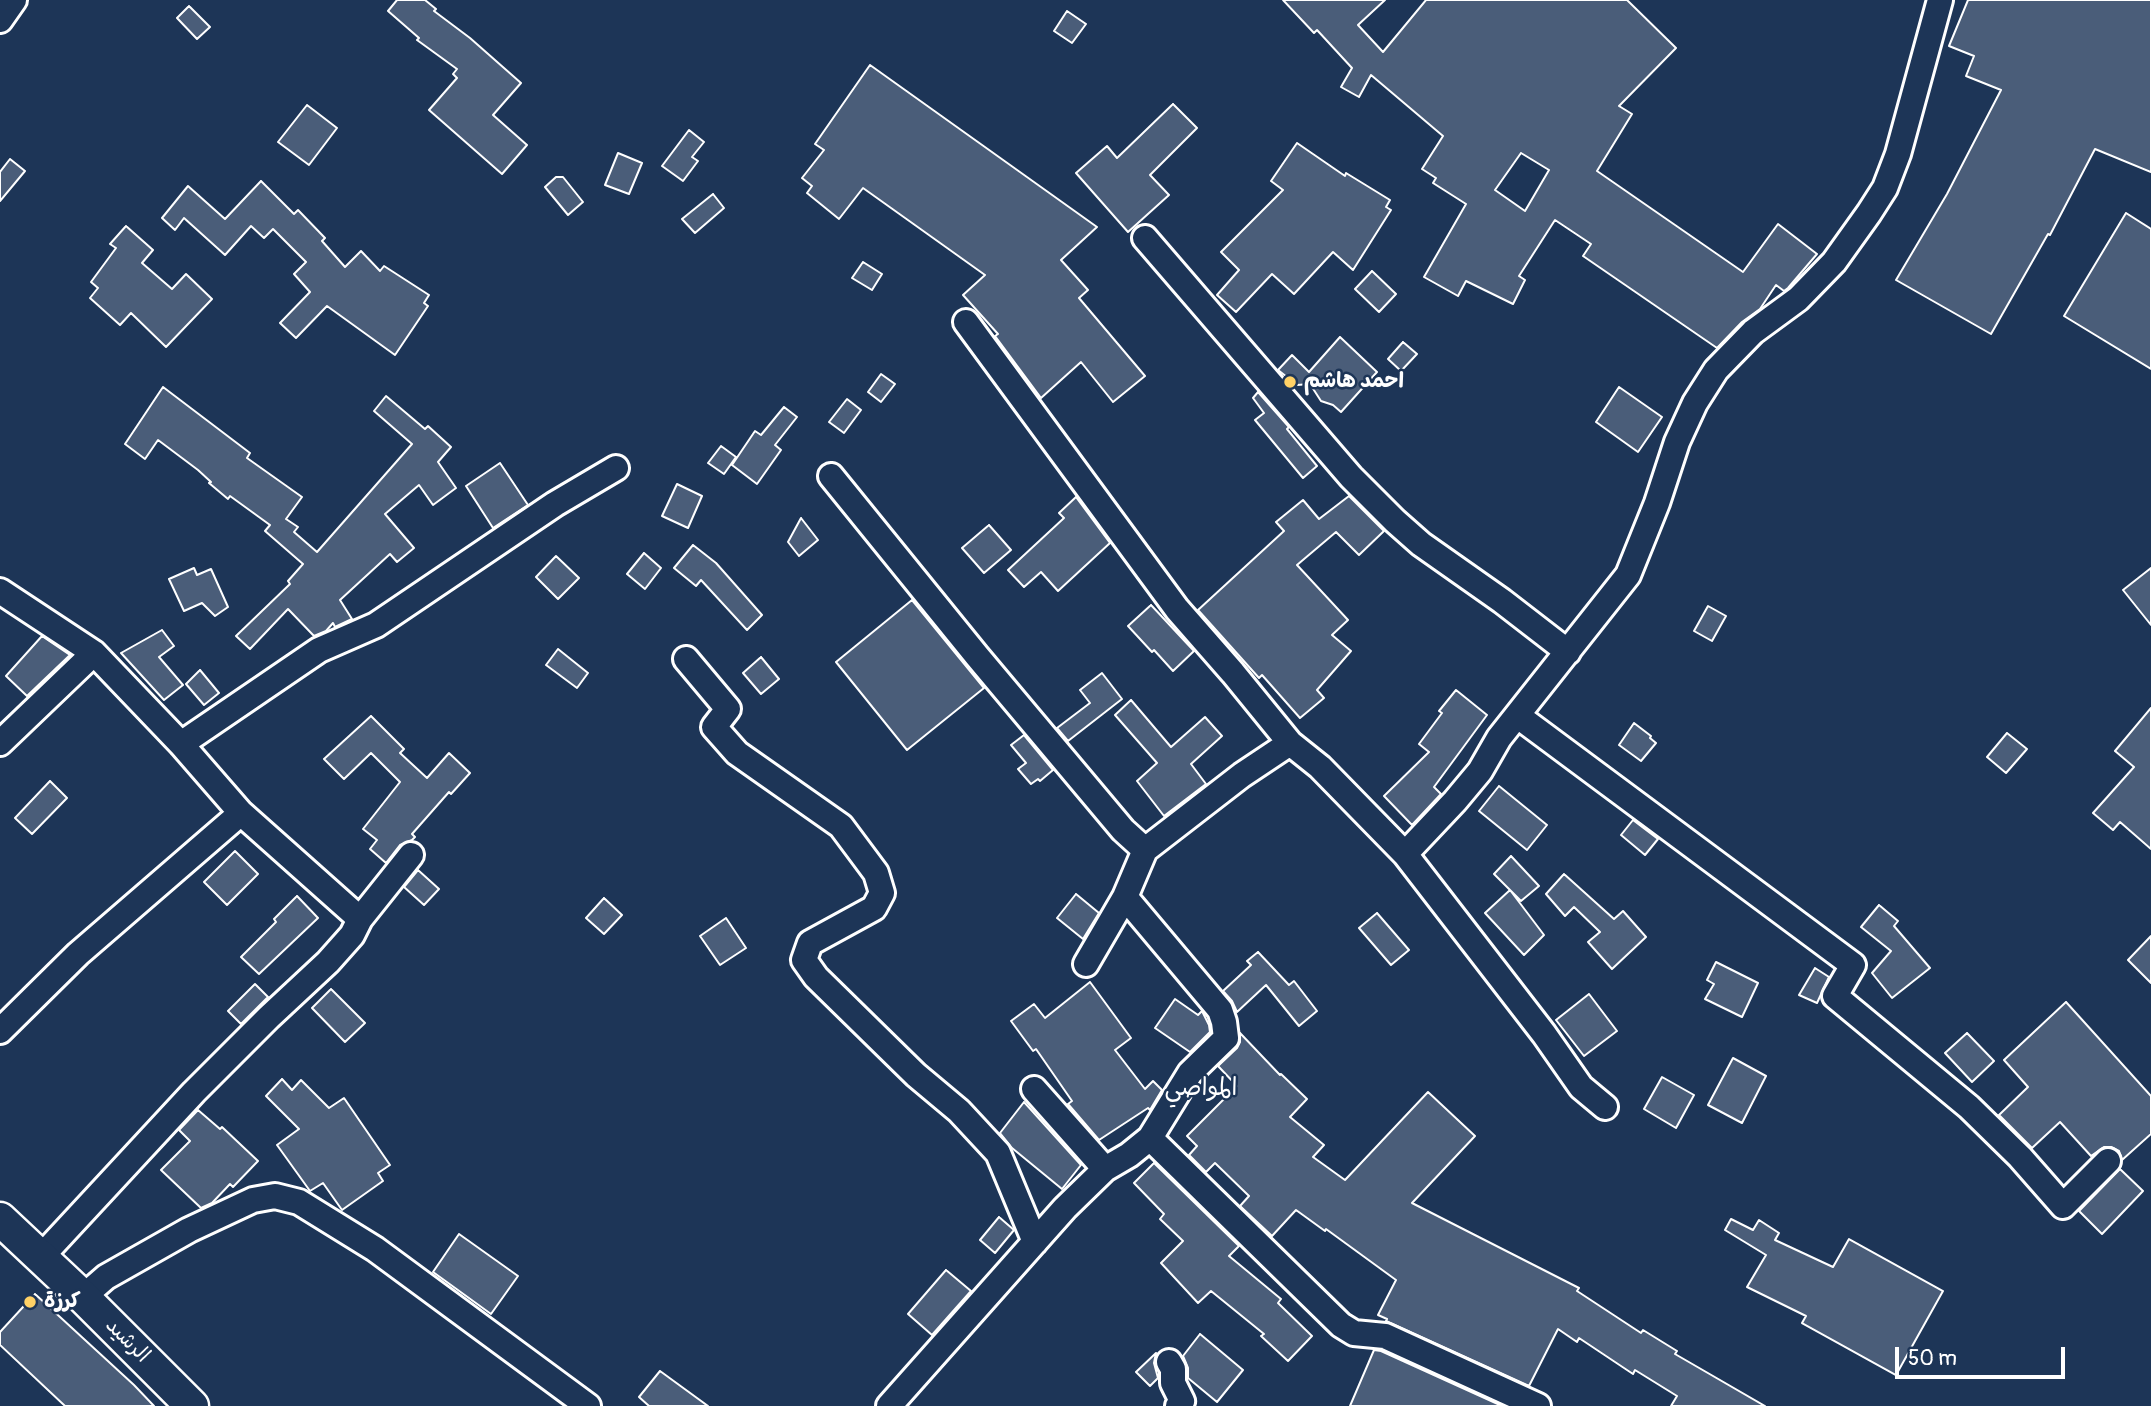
<!DOCTYPE html>
<html>
<head>
<meta charset="utf-8">
<style>
  body { margin:0 }
  #map { position:relative; width:2151px; height:1406px; overflow:hidden; background:#1d3557; font-family:Pangolin,sans-serif }
  canvas { display:block }
  .scale { position:absolute; left:1895px; top:1347px; width:170px; height:32px; box-sizing:border-box; border:4px solid #fff; border-top:0; padding-left:9px; font-size:21px; line-height:24px; white-space:nowrap; color:#fff; -webkit-text-stroke:5px #1d3557; paint-order:stroke }
</style>
</head>
<body>
<div id="map">
<canvas width="2151" height="1406"></canvas>
<div class="scale">50 m</div>
</div>
<script>
const ctx = document.querySelector('canvas').getContext('2d');
ctx.lineJoin = 'round';
function paint(path, color) {
  ctx.fillStyle = color;
  ctx.fill(path, 'evenodd');
}
function toPath(rows) {
  const path = new Path2D();
  for (const r of rows) {
    path.moveTo(r[0], r[1]);
    for (let i = 2; i < r.length; i += 2) path.lineTo(r[i], r[i + 1]);
  }
  return path;
}
function strokePath(path, color, width, dash) {
  ctx.strokeStyle = color;
  ctx.lineWidth = width;
  ctx.lineCap = dash ? 'butt' : 'round';
  ctx.setLineDash(dash || []);
  ctx.stroke(path);
}
function label(font, color, halo, rows, align = 'center') {
  ctx.font = font + ' Pangolin,"Playpen Sans Arabic",sans-serif';
  ctx.lineWidth = 5;
  ctx.setLineDash([]);
  ctx.textBaseline = 'middle';
  ctx.strokeStyle = halo;
  ctx.fillStyle = color;
  for (const [text, x, y, turn = 0] of rows) {
    ctx.save();
    ctx.translate(x, y);
    ctx.rotate((+turn || 0) * Math.PI / 180);
    ctx.textAlign = isNaN(turn) ? turn : align;
    if (halo) ctx.strokeText(text, 0, 0);
    ctx.fillText(text, 0, 0);
    ctx.restore();
  }
}
const building = toPath([
  [397,0,425,0,436,9,434,11,470,38,521,83,493,115,527,145,502,174,429,110,457,78,453,74,457,69,417,40,419,38,388,11,397,0],
  [1283,0,1385,0,1358,25,1383,52,1426,0,1627,0,1676,48,1619,106,1632,114,1597,171,1743,272,1778,224,1817,254,1788,288,1784,291,1776,285,1760,309,1742,322,1717,348,1583,256,1591,244,1555,220,1519,276,1525,280,1513,304,1466,281,1458,296,1424,277,1466,204,1433,183,1436,178,1422,169,1443,136,1371,75,1359,97,1341,87,1352,68,1317,30,1314,33,1283,0],
  [1521,153,1549,170,1525,211,1495,190,1521,153],
  [1968,0,2151,0,2151,172,2095,149,2050,235,2048,234,1991,334,1896,280,1947,194,2001,90,1966,76,1974,56,1949,46,1968,0],
  [189,6,210,27,197,39,177,18,189,6],
  [1067,11,1086,24,1072,43,1054,31,1067,11],
  [870,65,1097,227,1061,260,1088,290,1079,298,1145,376,1113,402,1081,362,1041,398,995,336,998,334,963,295,985,275,863,188,839,219,807,193,812,186,802,178,824,150,815,144,870,65],
  [1173,104,1197,128,1150,175,1169,195,1128,232,1076,173,1107,146,1117,158,1173,104],
  [307,105,337,128,309,165,278,142,307,105],
  [689,130,704,142,692,157,698,161,683,181,662,166,689,130],
  [1297,143,1345,176,1346,173,1390,200,1386,207,1391,210,1353,270,1333,252,1294,294,1272,274,1236,312,1217,295,1239,270,1221,252,1283,190,1271,181,1297,143],
  [618,153,642,163,629,194,605,185,618,153],
  [10,159,25,171,0,201,0,172,10,159],
  [556,177,563,177,583,202,568,215,545,187,556,177],
  [261,181,294,214,298,210,325,238,322,241,345,267,361,251,380,271,384,266,429,295,424,303,428,306,395,355,327,306,296,338,280,323,310,292,294,274,306,262,273,229,264,238,251,226,225,255,184,218,175,230,162,218,188,186,225,219,261,181],
  [713,194,724,208,695,233,682,219,713,194],
  [2126,213,2151,229,2151,369,2064,316,2126,213],
  [126,226,153,250,142,263,172,289,186,274,212,299,166,347,131,313,120,325,90,298,98,288,91,282,116,248,110,244,126,226],
  [863,262,882,274,872,290,852,278,863,262],
  [1372,271,1396,294,1379,312,1355,289,1372,271],
  [1340,337,1377,372,1341,412,1333,405,1321,401,1310,384,1297,385,1278,370,1292,355,1309,372,1340,337],
  [1403,342,1417,354,1401,371,1388,359,1403,342],
  [881,374,895,384,881,402,868,392,881,374],
  [163,387,250,453,247,458,302,497,286,519,298,527,294,532,317,552,412,444,374,411,386,396,425,429,428,426,451,447,438,462,456,488,433,505,419,485,385,514,414,548,397,562,390,554,340,600,352,619,335,627,333,623,326,631,314,636,288,609,250,649,236,636,290,584,288,581,303,564,265,531,270,525,230,496,228,499,209,483,211,482,198,470,158,440,145,459,125,444,163,387],
  [1619,387,1662,417,1638,452,1596,422,1619,387],
  [1258,392,1289,427,1287,429,1317,466,1303,478,1255,420,1264,413,1253,398,1258,392],
  [847,399,861,410,844,433,829,422,847,399],
  [784,407,797,417,775,445,781,450,757,484,732,465,755,431,761,435,784,407],
  [721,446,736,457,724,474,708,463,721,446],
  [500,463,528,505,493,528,466,486,500,463],
  [677,484,702,496,688,528,662,516,677,484],
  [1349,496,1384,531,1359,555,1336,532,1297,565,1348,620,1332,635,1351,651,1317,690,1324,698,1300,718,1262,675,1259,678,1198,610,1284,531,1276,522,1303,500,1319,519,1349,496],
  [1076,497,1110,543,1058,591,1041,572,1024,587,1008,570,1064,518,1059,513,1076,497],
  [801,518,818,540,799,556,788,542,801,518],
  [989,525,1011,550,984,573,962,548,989,525],
  [693,545,716,563,762,615,747,630,701,580,696,586,674,568,693,545],
  [644,553,661,568,645,589,627,574,644,553],
  [556,556,579,578,558,599,536,577,556,556],
  [194,568,197,575,211,569,228,607,215,616,202,603,184,611,169,579,194,568],
  [2151,568,2151,625,2123,590,2151,568],
  [912,600,984,688,907,750,836,662,912,600],
  [1151,605,1194,651,1173,671,1154,650,1152,652,1128,626,1151,605],
  [1708,606,1726,616,1712,641,1694,631,1708,606],
  [162,630,174,646,159,657,183,685,164,700,121,653,162,630],
  [42,636,70,655,27,696,6,676,42,636],
  [558,649,588,673,577,688,546,665,558,649],
  [761,657,779,679,761,694,743,673,761,657],
  [200,670,219,693,204,705,186,684,200,670],
  [1102,673,1122,699,1068,741,1057,728,1090,703,1080,690,1102,673],
  [1456,690,1487,715,1434,787,1441,794,1412,825,1384,796,1429,752,1419,744,1442,713,1439,711,1456,690],
  [1131,700,1171,747,1205,717,1222,736,1191,764,1206,784,1164,816,1137,781,1157,763,1115,715,1131,700],
  [2151,708,2151,849,2120,822,2113,830,2093,813,2134,767,2115,751,2151,708],
  [371,716,404,749,400,753,427,778,449,753,470,773,451,794,449,792,412,834,415,837,412,840,400,845,386,863,370,849,377,840,363,829,400,782,371,753,344,779,324,759,371,716],
  [1634,723,1651,736,1650,738,1656,743,1641,761,1619,745,1634,723],
  [2007,733,2027,749,2006,773,1987,757,2007,733],
  [1024,735,1053,770,1040,781,1038,779,1031,784,1018,769,1026,763,1011,745,1024,735],
  [50,781,67,798,32,834,15,818,50,781],
  [1499,786,1547,825,1527,850,1479,811,1499,786],
  [1633,820,1658,839,1645,855,1621,835,1633,820],
  [235,851,258,874,227,905,204,882,235,851],
  [1511,856,1539,886,1521,901,1494,874,1511,856],
  [418,870,439,889,424,905,404,887,418,870],
  [1564,874,1614,919,1623,911,1646,937,1612,969,1588,942,1600,932,1574,907,1565,916,1546,894,1564,874],
  [1510,890,1544,935,1524,955,1485,913,1510,890],
  [1076,894,1099,913,1083,939,1057,918,1076,894],
  [297,896,318,918,259,974,241,957,276,922,274,919,297,896],
  [604,898,622,915,604,934,586,918,604,898],
  [1879,905,1898,921,1894,926,1930,968,1892,998,1872,973,1891,951,1861,927,1879,905],
  [1377,913,1409,950,1391,965,1359,928,1377,913],
  [726,918,746,948,720,965,700,936,726,918],
  [2151,936,2151,983,2128,960,2151,936],
  [1258,952,1289,985,1294,981,1317,1011,1299,1026,1266,985,1237,1012,1232,1001,1223,991,1251,965,1247,961,1258,952],
  [1716,962,1758,983,1742,1017,1705,999,1714,984,1707,980,1716,962],
  [1815,968,1829,977,1817,1003,1799,995,1815,968],
  [1090,982,1131,1038,1115,1050,1145,1089,1153,1081,1162,1090,1150,1110,1148,1108,1099,1140,1068,1104,1072,1101,1036,1049,1033,1051,1011,1021,1034,1004,1045,1018,1090,982],
  [255,984,268,997,241,1024,228,1011,255,984],
  [331,989,365,1023,345,1042,312,1008,331,989],
  [1589,994,1617,1031,1584,1056,1556,1020,1589,994],
  [1175,999,1198,1015,1202,1011,1209,1025,1210,1032,1190,1052,1155,1028,1175,999],
  [2066,1002,2151,1096,2151,1134,2122,1160,2119,1151,2111,1147,2104,1147,2091,1156,2060,1122,2032,1148,1999,1115,2028,1087,2004,1060,2066,1002],
  [1240,1033,1280,1075,1281,1074,1307,1099,1290,1117,1324,1145,1313,1157,1345,1180,1428,1092,1475,1136,1412,1203,1579,1288,1577,1291,1641,1333,1643,1330,1677,1351,1675,1354,1765,1406,1671,1406,1677,1396,1635,1370,1633,1374,1579,1338,1577,1342,1558,1329,1529,1386,1386,1321,1387,1319,1378,1315,1396,1280,1326,1229,1325,1231,1296,1210,1272,1236,1240,1206,1249,1196,1215,1163,1206,1172,1189,1155,1197,1146,1187,1136,1237,1086,1218,1066,1237,1048,1240,1042,1240,1033],
  [1967,1033,1994,1061,1972,1082,1945,1053,1967,1033],
  [1733,1058,1766,1076,1742,1123,1708,1105,1733,1058],
  [1662,1077,1694,1095,1676,1128,1644,1109,1662,1077],
  [282,1079,292,1090,301,1080,329,1108,344,1098,390,1165,378,1173,383,1181,342,1210,323,1183,310,1191,277,1145,299,1129,266,1096,282,1079],
  [1024,1102,1081,1165,1062,1189,1012,1148,1000,1133,1024,1102],
  [198,1110,220,1129,222,1127,258,1161,233,1187,230,1184,212,1203,201,1208,161,1170,190,1141,179,1130,198,1110],
  [1154,1163,1239,1246,1229,1256,1281,1299,1278,1303,1312,1336,1288,1361,1261,1336,1264,1334,1211,1291,1198,1303,1161,1263,1183,1241,1160,1219,1164,1214,1134,1183,1154,1163],
  [2120,1169,2143,1191,2102,1234,2079,1211,2120,1169],
  [999,1217,1014,1230,995,1253,980,1240,999,1217],
  [1731,1219,1753,1230,1759,1220,1779,1233,1775,1240,1833,1267,1849,1239,1943,1291,1896,1375,1802,1323,1806,1316,1747,1287,1766,1255,1725,1230,1731,1219],
  [459,1234,518,1276,491,1314,433,1272,459,1234],
  [946,1270,971,1291,932,1335,908,1314,946,1270],
  [35,1294,134,1385,154,1406,65,1406,0,1345,0,1332,35,1294],
  [1200,1334,1243,1370,1217,1402,1188,1378,1188,1368,1183,1356,1200,1334],
  [1374,1350,1381,1351,1502,1406,1350,1406,1374,1350],
  [1156,1353,1154,1363,1158,1378,1150,1386,1136,1372,1156,1353],
  [660,1371,708,1406,649,1406,639,1397,660,1371]
]);
const minor = toPath([
  [0,20,14,0],
  [1145,238,1351,477,1395,521,1421,544,1502,601,1568,652],
  [966,322,1177,609,1233,673,1290,743,1320,767,1405,854,1544,1034,1581,1087,1605,1107],
  [831,476,977,656,1123,830,1145,850],
  [0,591,94,653,181,744,241,813,360,919],
  [686,659,728,709,714,727,737,753,841,826,876,873,882,893,874,908,810,943,804,960,816,977,916,1075,959,1111,998,1153,1035,1242],
  [1518,716,1853,965,1835,996,1969,1107,2020,1157,2063,1206,2108,1161],
  [0,743,94,653],
  [181,744,319,650,376,625,555,504,616,468],
  [1405,854,1455,801,1480,771,1499,738,1628,575,1657,503,1677,442,1695,403,1716,370,1753,332,1798,299,1834,262,1869,213,1885,188,1898,154,1940,0],
  [1086,964,1125,897,1145,850,1242,775,1290,743],
  [0,1031,78,954,241,813],
  [1034,1089,1105,1169],
  [1150,1138,1341,1325,1354,1333,1385,1336,1538,1406],
  [41,1257,194,1092,269,1017,328,962,352,935,360,919,411,855],
  [83,1297,106,1277,189,1230,253,1200,275,1196,299,1202,375,1249,588,1406],
  [1169,1362,1173,1369,1173,1383,1182,1401,1178,1406],
  [889,1406,1065,1208,1105,1169,1129,1155,1150,1138,1190,1073,1226,1038,1224,1022,1220,1010,1125,897]
]);
const major = toPath([
  [0,1219,83,1297,192,1406]
]);
const markers = [
  [1290,382,7,"#ffd166"],
  [30,1302,7,"#ffd166"]
];
const poiNames = [
  ["احمد هاشم",1304,382],
  ["كرزة",44,1302]
];
const streetNames = [
  ["الرشيد",127,1341,45]
];
const quarterNames = [
  ["المواصي",1201,1089]
];
paint(building, '#4a5d79');
strokePath(building, '#fff', 2);
strokePath(minor, '#fff', 30);
strokePath(major, '#fff', 37);
strokePath(minor, '#1d3557', 24);
strokePath(major, '#1d3557', 32);
for (const [x, y, r, color] of markers) {
  const dot = new Path2D();
  dot.arc(x, y, r, 0, 2 * Math.PI);
  ctx.fillStyle = color;
  ctx.fill(dot);
  strokePath(dot, '#1d3557', 2.5);
}
label('bold 21px', '#fff', '#1d3557', poiNames, 'left');
label('21px', '#fff', '#1d3557', streetNames);
label('24px', '#fff', '#1d3557', quarterNames);
</script>
</body>
</html>
